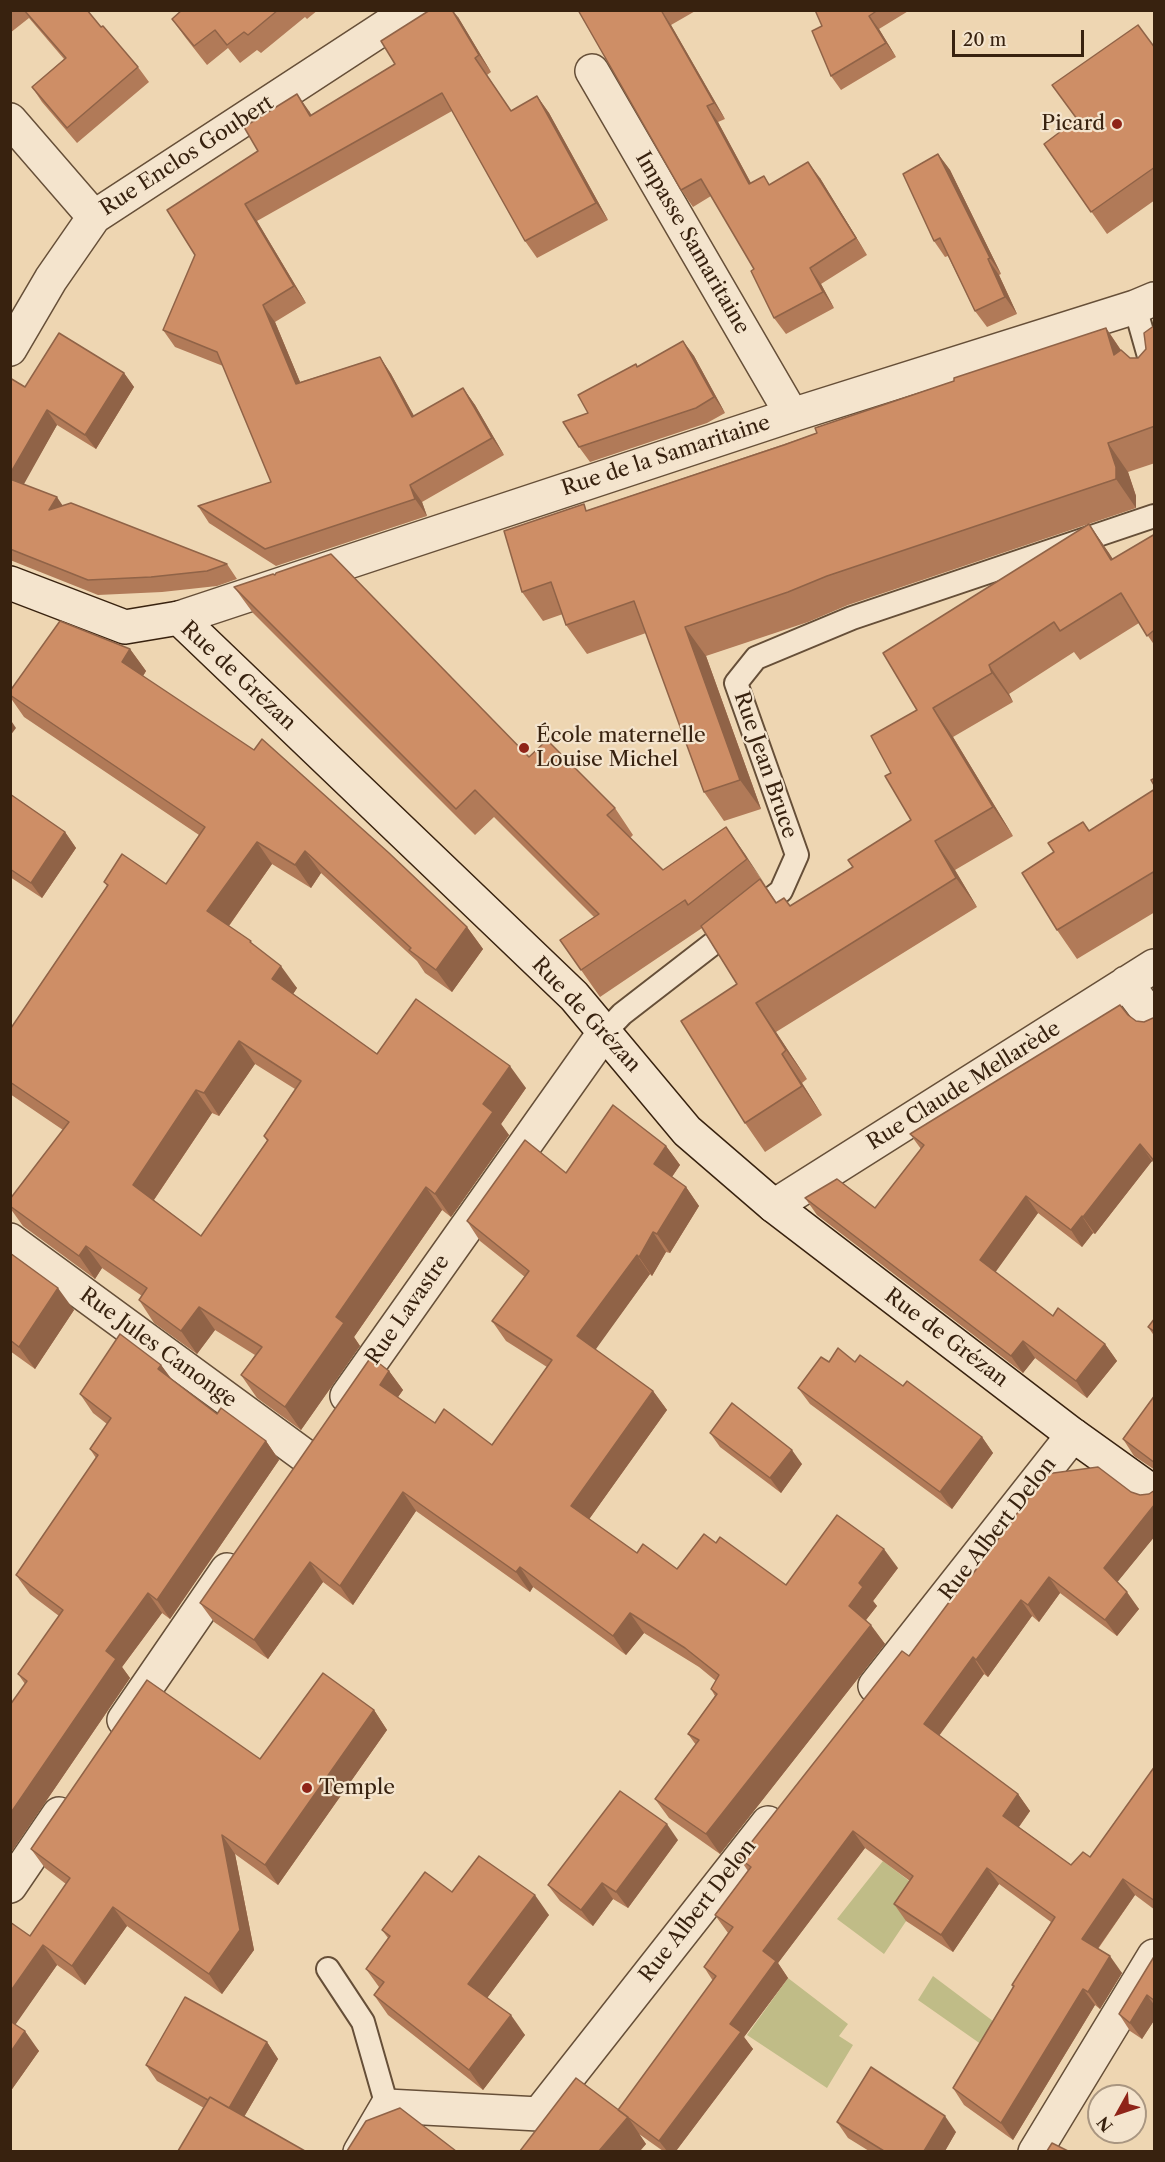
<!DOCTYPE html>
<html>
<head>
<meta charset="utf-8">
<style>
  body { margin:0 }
  #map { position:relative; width:1165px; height:2162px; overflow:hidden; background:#eed6b2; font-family:"Libre Caslon Text",serif }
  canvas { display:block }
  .frame { position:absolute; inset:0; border:12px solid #38220f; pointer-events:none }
  .north { position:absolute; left:1087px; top:2084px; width:60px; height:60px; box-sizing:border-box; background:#f4e4cd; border:2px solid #a99681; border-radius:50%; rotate:230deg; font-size:16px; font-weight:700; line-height:24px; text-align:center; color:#38220f }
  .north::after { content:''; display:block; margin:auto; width:21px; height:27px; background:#8f2418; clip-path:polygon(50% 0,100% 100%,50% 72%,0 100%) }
  .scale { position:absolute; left:952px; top:30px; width:132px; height:27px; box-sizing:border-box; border:3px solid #38220f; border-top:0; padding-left:8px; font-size:18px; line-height:21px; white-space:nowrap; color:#38220f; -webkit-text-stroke:4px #f4e4cd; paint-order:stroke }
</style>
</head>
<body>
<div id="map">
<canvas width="1165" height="2162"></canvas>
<div class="frame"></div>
<div class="north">N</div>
<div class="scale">20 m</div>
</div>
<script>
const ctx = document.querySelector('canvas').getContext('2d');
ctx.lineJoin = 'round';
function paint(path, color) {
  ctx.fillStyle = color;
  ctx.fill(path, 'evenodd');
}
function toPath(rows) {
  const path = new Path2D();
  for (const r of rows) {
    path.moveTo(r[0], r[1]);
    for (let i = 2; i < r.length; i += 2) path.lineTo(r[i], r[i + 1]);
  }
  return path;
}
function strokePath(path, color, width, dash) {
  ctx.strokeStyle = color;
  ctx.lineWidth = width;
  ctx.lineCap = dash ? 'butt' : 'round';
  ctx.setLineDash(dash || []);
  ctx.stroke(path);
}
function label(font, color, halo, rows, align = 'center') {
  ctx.font = font + ' "Libre Caslon Text",serif';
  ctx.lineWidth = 4.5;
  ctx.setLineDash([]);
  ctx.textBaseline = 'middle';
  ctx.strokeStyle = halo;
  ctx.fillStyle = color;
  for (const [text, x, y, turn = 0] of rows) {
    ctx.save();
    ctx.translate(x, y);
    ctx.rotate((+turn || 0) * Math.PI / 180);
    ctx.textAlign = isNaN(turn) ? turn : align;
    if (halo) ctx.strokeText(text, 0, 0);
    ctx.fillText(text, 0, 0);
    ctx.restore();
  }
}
const green = toPath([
  [883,1861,925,1893,884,1954,837,1919],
  [933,1976,1009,2033,995,2054,918,2000],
  [788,1978,848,2024,839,2036,853,2045,827,2088,747,2035]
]);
const lane = toPath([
  [1135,307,1154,374],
  [604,1033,622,1014,781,891,797,855,736,683,756,658,852,618,1154,516],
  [328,1969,363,2022,387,2106]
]);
const street = toPath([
  [592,71,792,415],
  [10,120,94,217],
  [10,349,51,279,94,217,411,10],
  [179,618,792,415,1135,307,1154,299],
  [1126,983,1154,1020],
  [774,1206,1154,966],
  [10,1240,305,1456],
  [347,1396,604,1033],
  [875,1686,1073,1435],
  [124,1720,227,1570],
  [10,1886,59,1814],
  [360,2152,387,2106,539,2114,768,1823],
  [1035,2152,1154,1956]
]);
const secondary = toPath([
  [10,583,125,627,179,618,574,996,687,1131,774,1206,1073,1435,1154,1493]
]);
const wall = toPath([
  [10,10,87,10,101,27,138,67,149,82,77,143,42,102,32,87,64,59,29,18,10,33],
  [182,10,318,10,307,19,305,17,261,53,257,50,240,63,228,48,207,65,185,37,172,19],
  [578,10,697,10,671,25,725,119,718,122,751,183,764,176,770,185,820,178,867,255,821,284,834,308,786,334,774,318,754,269,711,196,693,207,681,190],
  [815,10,910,10,879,29,896,57,841,90,831,76,822,26],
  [458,17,491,72,487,75,511,111,537,96,549,113,608,220,537,258,525,241,452,111,257,221,306,303,275,322,300,382,380,357,391,374,414,416,463,388,475,405,504,455,422,502,427,516,276,566,209,523,198,506,271,482,223,366,175,347,163,330,258,151,309,111,312,116,395,64],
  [1155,48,1155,200,1107,234,1044,144,1077,119],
  [938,154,950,170,1001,274,999,275,1017,314,987,327,975,311,948,256,945,257,934,241],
  [1155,325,1155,463,1128,472,1136,496,1136,508,848,605,808,622,706,656,761,809,724,821,704,792,646,633,587,654,566,625,563,614,543,621,522,592,588,510,817,433,1106,328,1121,350,1130,358,1138,358,1146,349],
  [683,341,694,356,725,413,707,423,590,462,579,447,588,413,638,367],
  [124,373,134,387,96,449,57,425,23,484,63,506,227,564,237,579,217,586,162,592,98,595,10,560,10,378,25,387],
  [1089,524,1113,559,1155,534,1155,646,1139,623,1080,660,1074,652,1009,694,1013,702,953,737,1013,836,955,870,977,907,776,1032,807,1079,802,1083,822,1115,765,1152,745,1123,737,984,702,928,600,997,560,940,594,917,494,817,475,835,253,613,234,587,529,757,615,808,633,835,630,838,663,870,726,827,777,903,790,906,853,867,911,820,891,773,917,710],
  [130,649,146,671,143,676,467,927,483,949,452,992,425,973,417,961,321,873,311,888,272,864,229,926,254,945,297,988,293,994,377,1054,526,1088,501,1124,509,1135,451,1217,442,1210,354,1337,360,1346,301,1430,257,1398,241,1375,255,1355,215,1330,197,1354,154,1323,139,1300,142,1296,102,1268,95,1279,23,1226,10,1208,10,1199,63,1130,10,1094,10,1027,11,1028,107,886,104,882,166,884,199,835,24,717,10,697,10,691],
  [255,1064,295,1089,264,1136,267,1141,201,1236,154,1200,212,1113,219,1116],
  [1155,789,1155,912,1077,959,1057,930,1054,852,1083,822,1090,831],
  [10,794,65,832,76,848,42,898,10,877],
  [1128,1015,1136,1021,1144,1022,1153,1018,1155,1017,1155,1164,1152,1161,1095,1234,1093,1233,1082,1247,1038,1213,995,1272,1053,1316,1105,1344,1117,1361,1087,1398,1035,1358,1023,1373,817,1215,805,1198,875,1208,921,1149,910,1134],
  [666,1146,680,1165,672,1177,686,1187,699,1206,670,1253,666,1252,652,1276,650,1274,595,1349,653,1391,667,1410,589,1519,637,1553,677,1569,716,1543,786,1585,898,1568,873,1601,877,1606,866,1620,885,1644,720,1854,669,1818,655,1799,696,1745,688,1734,715,1696,711,1689,716,1681,699,1667,644,1633,626,1655,533,1587,530,1592,416,1511,353,1605,323,1582,268,1659,214,1622,200,1603,389,1371,403,1390,398,1397,435,1423,492,1445,547,1367,506,1341,492,1321,525,1277,480,1241,467,1221,566,1173],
  [10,1253,74,1310,35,1369,10,1351],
  [1155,1318,1155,1337,1148,1327],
  [829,1362,855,1362,903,1386,982,1437,993,1453,952,1509,810,1404,798,1388],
  [161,1365,173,1381,217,1414,266,1441,279,1460,170,1619,162,1613,122,1667,130,1678,10,1854,10,1705,25,1684,18,1674,59,1616,30,1594,16,1575,96,1458,90,1449,107,1424,93,1413,80,1394],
  [1155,1395,1155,1470,1134,1456,1123,1439],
  [710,1433,802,1464,781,1493,720,1447],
  [1131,1492,1155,1504,1155,1536,1117,1582,1139,1609,1117,1636,1060,1593,1039,1622,1032,1616,988,1677,984,1674,939,1736,1018,1794,1030,1811,1019,1827,1071,1865,1090,1857,1155,1766,1155,1910,1135,1895,1098,1949,1122,1973,1100,2009,1095,2005,1013,2140,964,2105,953,2088,1013,1987,1012,1985,1051,1922,999,1884,953,1952,906,1921,894,1904,910,1881,865,1848,778,1963,788,1978,744,2037,753,2049,676,2151,663,2151,639,2134,646,2144,640,2151,520,2151,618,2110,713,1981,704,1967,728,1933,715,1915,748,1871,739,1858,909,1656,972,1575],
  [374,1710,387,1730,278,1885,235,1854,254,1950,222,1994,127,1926,85,1985,57,1965,15,2024,39,2051,10,2092,10,1922,30,1936,66,1884,45,1868,31,1849,260,1759],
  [678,1840,628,1908,613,1899,593,1926,560,1901,548,1885],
  [452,1892,549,1915,487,1998,525,2035,483,2090,388,2015,374,1995,379,1987,366,1969,388,1938,382,1930],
  [1155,1955,1155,2019,1142,2039,1130,2031,1119,2014],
  [267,2042,278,2059,244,2117,204,2108,157,2081,146,2065],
  [837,2122,956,2132,945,2151,869,2151,848,2138]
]);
const shadedWall = toPath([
  [452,10,458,17,491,72,479,55],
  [661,10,671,25,725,119,714,103],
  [869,16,879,29,896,57,886,43],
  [297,94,309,111,322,133,310,116],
  [537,96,549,113,608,220,596,203],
  [707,106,718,122,760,200,749,184],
  [938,154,950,170,1001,274,990,258],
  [808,162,820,178,867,255,856,238],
  [245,204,257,221,306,303,294,286],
  [988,259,999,275,1017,314,1005,297],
  [810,268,821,284,834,308,823,292],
  [263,305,275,322,308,401,296,384],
  [1106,328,1126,358,1114,355],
  [683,341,694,356,725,413,714,397],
  [380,357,391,374,424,434,412,417],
  [124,373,134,387,96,449,85,435],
  [463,388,475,405,504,455,492,438],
  [47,410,57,425,19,493,10,482,10,474],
  [1108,443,1128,472,1136,496,1136,508,1116,479],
  [410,485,422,502,427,516,415,499],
  [57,497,67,512,49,510],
  [1089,524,1109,553,1131,589,1111,560],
  [685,627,706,656,761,809,740,780],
  [130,649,146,671,138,684,122,662],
  [989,665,1009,694,1013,702,992,673],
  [933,708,953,737,1013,836,993,807],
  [10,719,16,728,10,736],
  [726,827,745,854,766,886,747,859],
  [65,832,76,848,42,898,31,883],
  [935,841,955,870,977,907,956,878],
  [257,842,272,864,223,934,207,911],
  [305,851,321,873,311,888,295,865],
  [467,927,483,949,452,992,436,970],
  [281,966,297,988,288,1002,272,979],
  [756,1003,776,1032,807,1079,786,1050],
  [239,1041,255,1064,219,1116,204,1093],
  [782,1054,802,1083,822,1115,802,1086],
  [510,1066,526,1088,501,1124,509,1135,451,1217,435,1194,483,1104],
  [196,1090,212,1113,149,1207,133,1185],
  [1140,1144,1152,1161,1095,1234,1083,1217],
  [666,1146,680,1165,667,1184,654,1164],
  [426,1187,442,1210,354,1337,360,1346,301,1430,285,1407,336,1317],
  [686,1187,699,1206,670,1253,657,1234],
  [1026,1196,1038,1213,992,1277,980,1260],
  [1082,1216,1093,1233,1082,1247,1071,1230],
  [653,1232,666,1252,652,1276,639,1257],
  [86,1246,102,1268,95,1279,79,1256],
  [637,1255,650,1274,591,1356,577,1336],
  [58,1288,74,1310,35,1369,19,1347],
  [199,1307,215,1330,197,1354,181,1331],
  [1023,1341,1035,1358,1023,1373,1011,1356],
  [1105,1344,1117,1361,1087,1398,1076,1381],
  [161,1365,175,1384,158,1369],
  [389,1371,403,1390,393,1404,380,1385],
  [653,1391,667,1410,585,1525,571,1506],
  [982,1437,993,1453,952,1509,940,1492],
  [266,1441,279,1460,170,1619,157,1600],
  [792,1450,802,1464,781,1493,770,1478],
  [403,1492,416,1511,353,1605,340,1586],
  [1155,1504,1155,1536,1115,1585,1104,1568],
  [884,1549,898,1568,873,1601,877,1606,862,1625,849,1606,859,1583],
  [310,1562,323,1582,268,1659,254,1640],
  [520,1567,533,1587,530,1592,516,1572],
  [1049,1577,1060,1593,1039,1622,1028,1605],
  [1127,1592,1139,1609,1117,1636,1105,1620],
  [148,1593,162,1613,122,1667,130,1678,10,1854,10,1814,106,1651],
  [1021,1600,1032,1616,988,1677,976,1660],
  [630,1613,644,1633,626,1655,613,1636],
  [871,1625,885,1644,720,1854,706,1834],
  [973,1657,984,1674,935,1741,924,1724],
  [374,1710,387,1730,278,1885,265,1865],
  [1018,1794,1030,1811,1015,1832,1003,1816],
  [667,1824,678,1840,628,1908,616,1892],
  [853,1831,865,1848,778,1963,788,1978,744,2037,753,2049,676,2151,667,2151,659,2141,730,2024,763,1951],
  [222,1835,235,1854,254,1950,222,1994,209,1974],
  [987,1868,999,1884,953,1952,941,1935],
  [1123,1879,1135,1895,1093,1955,1082,1939],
  [602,1883,613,1899,593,1926,581,1910],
  [535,1895,549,1915,482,2005,468,1984],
  [113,1907,127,1926,85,1985,72,1966],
  [43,1945,57,1965,11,2031,10,1992],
  [1110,1956,1122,1973,1100,2009,1088,1992],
  [1083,1989,1095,2005,1013,2140,1001,2123],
  [1147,1995,1155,2006,1155,2019,1142,2039,1130,2023],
  [511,2015,525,2035,483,2090,469,2070],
  [25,2031,39,2051,10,2092,10,2053],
  [267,2042,278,2059,238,2127,227,2111],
  [945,2116,956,2132,945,2151,924,2151],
  [628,2117,646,2144,640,2151,599,2151]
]);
const building = toPath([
  [24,10,87,10,101,27,103,26,138,67,67,128,32,87,66,58,24,10],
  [182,10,278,10,248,35,244,32,227,45,215,30,194,46,172,19,182,10],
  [430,10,452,10,479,55,475,58,511,111,537,96,596,203,525,241,442,93,245,204,294,286,263,305,296,384,380,357,412,417,463,388,492,438,410,485,415,499,265,549,198,506,271,482,217,352,163,330,195,255,167,210,258,151,244,127,297,94,310,116,395,64,381,41,430,10],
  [578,10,661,10,714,103,707,106,749,184,764,176,769,185,808,162,856,238,810,268,823,292,774,318,751,271,754,269,701,179,681,190,578,10],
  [815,10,878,10,869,16,886,43,831,76,812,31,822,26,815,10],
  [1138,25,1155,48,1155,167,1091,212,1044,144,1077,119,1052,85,1138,25],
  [938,154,990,258,988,259,1005,297,975,311,940,238,934,241,903,174,938,154],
  [1155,325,1155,426,1108,443,1116,467,1116,479,827,576,788,592,685,627,740,780,704,792,634,601,566,625,551,582,522,592,504,531,584,504,586,511,784,445,817,433,815,428,954,381,954,378,1106,328,1114,355,1121,350,1130,358,1138,358,1146,349,1144,333,1155,325],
  [59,333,124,373,85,435,47,410,10,474,10,378,25,387,59,333],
  [683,341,714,397,696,408,579,447,563,422,588,413,578,395,636,364,637,367,683,341],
  [10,479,57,497,49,510,71,503,227,564,207,571,151,577,88,580,10,549,10,479],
  [1089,524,1111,560,1155,534,1155,633,1153,631,1147,636,1121,593,1060,631,1054,622,989,665,992,673,933,708,993,807,935,841,956,878,756,1003,786,1050,782,1054,802,1086,745,1123,681,1021,737,984,701,926,760,879,776,903,784,898,790,906,853,867,848,860,911,820,885,776,891,773,871,736,917,710,883,653,1089,524],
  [331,554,529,757,547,740,615,808,607,815,663,870,726,827,747,859,688,905,685,900,581,970,560,940,599,914,475,790,456,809,234,587,273,574,275,575,276,573,331,554],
  [60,621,130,649,122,662,254,750,262,739,389,853,467,927,436,970,409,950,411,948,305,851,295,865,257,842,207,911,251,941,250,942,281,966,272,979,377,1054,416,999,510,1066,483,1104,493,1112,435,1194,426,1187,336,1317,344,1323,285,1407,241,1375,262,1347,199,1307,181,1331,139,1300,147,1288,86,1246,79,1256,10,1206,10,1199,69,1122,10,1082,10,1027,11,1028,108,885,104,882,122,854,166,884,205,827,10,695,10,691,60,621],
  [239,1041,301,1081,264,1136,268,1140,201,1236,133,1185,196,1090,204,1093,239,1041],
  [1155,778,1155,787,1151,780,1155,778],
  [1155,789,1155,871,1057,930,1022,873,1054,852,1048,843,1083,822,1089,831,1155,789],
  [10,794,65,832,31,883,10,869,10,794],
  [1120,1005,1128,1015,1136,1021,1144,1022,1153,1018,1155,1017,1155,1162,1140,1144,1083,1217,1082,1216,1071,1230,1026,1196,980,1260,1053,1316,1058,1308,1105,1344,1076,1381,1023,1341,1011,1356,805,1198,837,1179,875,1208,924,1145,910,1134,1120,1005],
  [613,1105,666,1146,654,1164,686,1187,657,1234,653,1232,639,1257,637,1255,577,1336,653,1391,571,1506,637,1553,643,1544,677,1569,704,1534,716,1543,720,1537,786,1585,837,1515,884,1549,859,1583,863,1587,849,1606,871,1625,706,1834,655,1799,699,1740,688,1734,717,1694,711,1689,719,1675,685,1648,630,1613,613,1636,520,1567,516,1572,403,1492,340,1586,310,1562,254,1640,200,1603,371,1357,389,1371,380,1385,435,1423,444,1409,492,1445,552,1360,492,1321,529,1271,467,1221,525,1140,566,1173,613,1105],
  [10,1253,58,1288,19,1347,10,1340,10,1253],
  [1155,1318,1155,1332,1148,1327,1155,1318],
  [120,1334,161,1365,158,1369,217,1414,221,1408,266,1441,157,1600,148,1593,106,1651,116,1659,10,1814,10,1705,27,1681,18,1674,63,1610,16,1575,98,1455,90,1449,111,1418,80,1394,120,1334],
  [838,1348,855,1362,860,1355,903,1386,907,1381,982,1437,940,1492,798,1388,821,1357,829,1362,838,1348],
  [1155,1395,1155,1463,1123,1439,1155,1395],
  [732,1403,792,1450,770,1478,710,1433,732,1403],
  [1098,1467,1131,1492,1140,1495,1149,1494,1155,1490,1155,1504,1104,1568,1127,1592,1105,1620,1049,1577,1028,1605,1021,1600,976,1660,973,1657,924,1724,1018,1794,1003,1816,1071,1865,1083,1852,1090,1857,1155,1766,1155,1901,1123,1879,1082,1939,1110,1956,1088,1992,1083,1989,1001,2123,953,2088,1014,1986,1012,1985,1055,1917,987,1868,941,1935,894,1904,913,1876,853,1831,763,1951,776,1961,730,2024,741,2032,659,2141,618,2110,716,1976,704,1967,733,1927,715,1915,751,1867,739,1858,902,1651,909,1656,970,1574,972,1575,1046,1474,1098,1467],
  [323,1673,374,1710,265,1865,222,1835,240,1930,209,1974,113,1907,72,1966,43,1945,10,1992,10,1922,30,1936,70,1878,31,1849,147,1680,260,1759,323,1673],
  [620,1791,667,1824,616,1892,602,1883,581,1910,548,1885,620,1791],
  [479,1856,535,1895,468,1984,511,2015,469,2070,374,1995,384,1982,366,1969,390,1936,382,1930,425,1872,452,1892,479,1856],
  [1155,1955,1155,2001,1147,1995,1130,2023,1119,2014,1155,1955],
  [185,1997,267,2042,229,2108,210,2097,208,2100,146,2065,185,1997],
  [10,2021,25,2031,10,2053,10,2021],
  [871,2067,945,2116,924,2151,884,2151,837,2122,871,2067],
  [576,2078,628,2117,599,2151,520,2151,576,2078],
  [210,2097,305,2151,178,2151,210,2097],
  [400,2108,456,2151,347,2151,366,2121,400,2108],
  [1052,2143,1068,2151,1047,2151,1052,2143]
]);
const markers = [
  [1117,124,6,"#8f2418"],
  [524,748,6,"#8f2418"],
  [307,1788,6,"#8f2418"]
];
const poiNames = [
  ["Picard",1105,124,"right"],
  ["École maternelle",536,736],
  ["Louise Michel",536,760],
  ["Temple",319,1788]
];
const streetNames = [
  ["Rue Enclos Goubert",187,156,-33],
  ["Impasse Samaritaine",692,243,60],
  ["Rue de la Samaritaine",666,456,-18],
  ["Rue de Grézan",238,676,43],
  ["Rue Jean Bruce",765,765,71],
  ["Rue de Grézan",586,1015,47],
  ["Rue Claude Mellarède",964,1086,-32],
  ["Rue Lavastre",408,1310,-55],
  ["Rue de Grézan",946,1338,37],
  ["Rue Jules Canonge",158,1348,36],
  ["Rue Albert Delon",998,1529,-52],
  ["Rue Albert Delon",698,1911,-52]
];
paint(green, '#c0bc87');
strokePath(lane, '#664f38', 26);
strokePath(street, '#664f38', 36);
strokePath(secondary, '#38220f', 36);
strokePath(lane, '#f4e4cd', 22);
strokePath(street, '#f4e4cd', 33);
strokePath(secondary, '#f4e4cd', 33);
paint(wall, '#b17a58');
paint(shadedWall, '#906347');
paint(building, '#ce8e66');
strokePath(building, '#906347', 1.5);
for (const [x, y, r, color] of markers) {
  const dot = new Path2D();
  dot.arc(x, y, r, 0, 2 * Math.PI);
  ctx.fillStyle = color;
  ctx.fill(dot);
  strokePath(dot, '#f4e4cd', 2);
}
label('21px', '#38220f', '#f4e4cd', poiNames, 'left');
label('21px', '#38220f', '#f4e4cd', streetNames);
</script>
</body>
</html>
